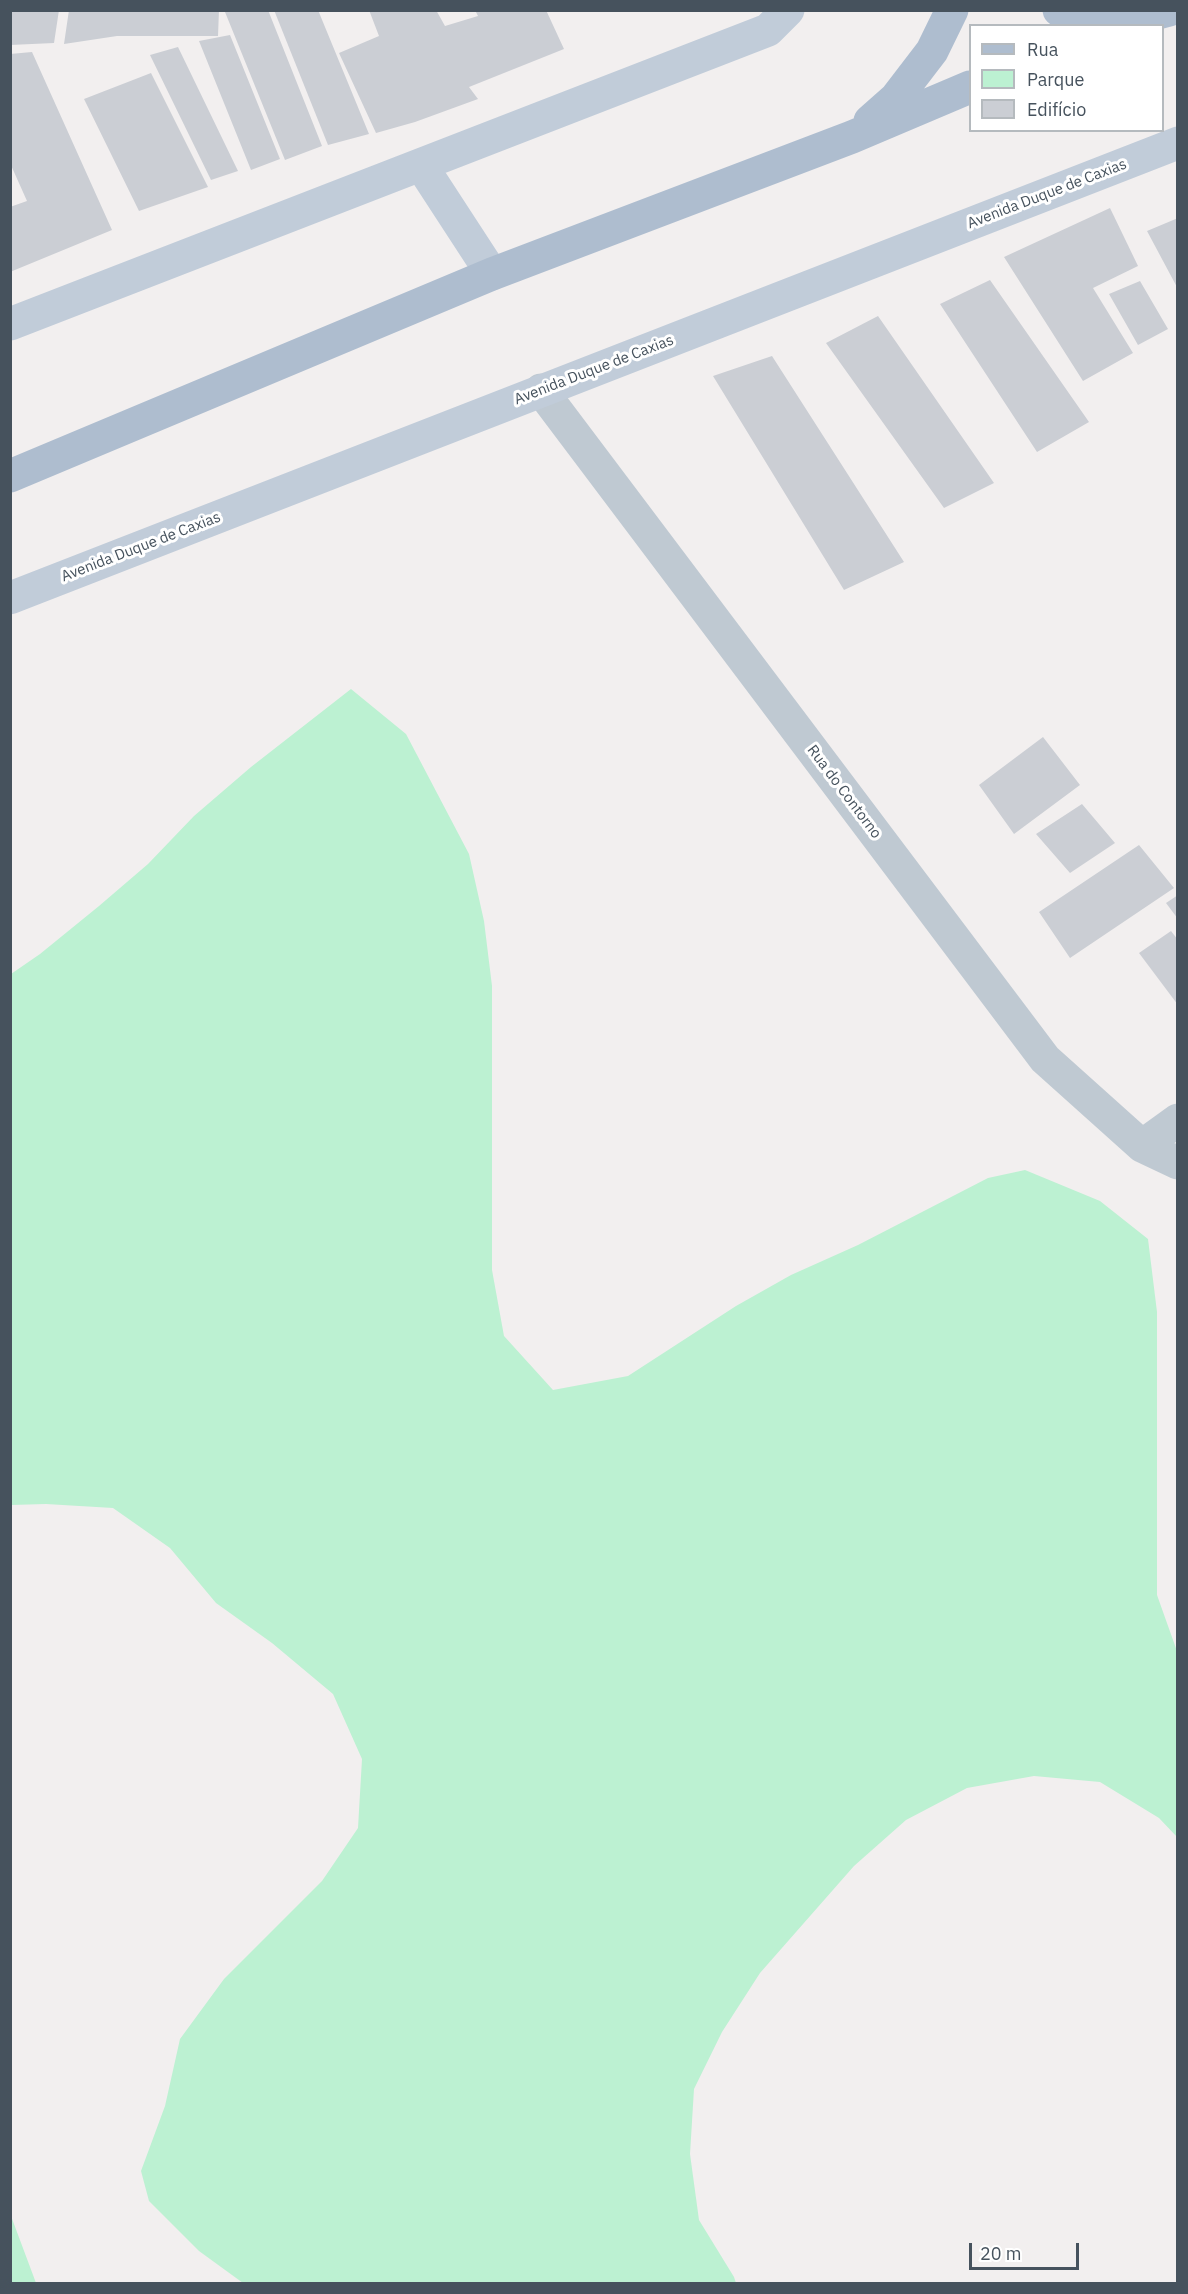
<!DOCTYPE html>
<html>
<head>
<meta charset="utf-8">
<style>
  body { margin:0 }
  #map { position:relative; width:1188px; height:2294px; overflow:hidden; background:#f2efef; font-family:"IBM Plex Sans",sans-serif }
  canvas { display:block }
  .frame { position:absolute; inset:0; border:12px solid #46525d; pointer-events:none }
  .legend { position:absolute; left:969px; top:24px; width:195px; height:108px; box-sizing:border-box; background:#fff; border:2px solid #b5babe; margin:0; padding:8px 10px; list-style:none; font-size:18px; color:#46525d }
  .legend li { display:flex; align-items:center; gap:12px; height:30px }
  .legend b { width:30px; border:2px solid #b5babe }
  .scale { position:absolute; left:969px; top:2243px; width:110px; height:27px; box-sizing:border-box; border:3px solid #46525d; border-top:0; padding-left:8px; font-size:18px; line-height:21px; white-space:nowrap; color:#46525d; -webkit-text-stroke:4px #fff; paint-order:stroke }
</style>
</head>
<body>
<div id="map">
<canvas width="1188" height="2294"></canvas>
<div class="frame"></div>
<ul class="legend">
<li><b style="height:8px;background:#aebdcf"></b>Rua</li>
<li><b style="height:16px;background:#bcf1d2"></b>Parque</li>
<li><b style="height:16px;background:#cbced4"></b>Edifício</li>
</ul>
<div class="scale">20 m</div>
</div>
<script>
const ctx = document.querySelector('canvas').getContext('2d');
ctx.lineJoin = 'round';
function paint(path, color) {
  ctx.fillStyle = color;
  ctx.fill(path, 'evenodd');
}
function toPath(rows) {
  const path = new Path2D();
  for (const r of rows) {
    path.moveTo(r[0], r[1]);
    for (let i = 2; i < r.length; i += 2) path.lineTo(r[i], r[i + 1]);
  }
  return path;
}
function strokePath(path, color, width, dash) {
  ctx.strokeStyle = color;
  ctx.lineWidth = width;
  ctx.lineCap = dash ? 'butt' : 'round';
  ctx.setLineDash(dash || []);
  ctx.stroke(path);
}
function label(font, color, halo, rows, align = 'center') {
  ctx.font = font + ' "IBM Plex Sans",sans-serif';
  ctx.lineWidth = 6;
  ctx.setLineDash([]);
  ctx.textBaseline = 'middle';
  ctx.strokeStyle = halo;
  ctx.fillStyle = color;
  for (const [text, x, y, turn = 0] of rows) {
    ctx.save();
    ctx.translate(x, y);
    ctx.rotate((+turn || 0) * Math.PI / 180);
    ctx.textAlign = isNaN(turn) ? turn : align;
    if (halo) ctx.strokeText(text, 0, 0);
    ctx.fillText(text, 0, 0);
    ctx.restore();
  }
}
const green = toPath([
  [351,689,406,734,469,854,484,921,492,986,492,1270,504,1336,553,1390,628,1376,736,1306,791,1275,858,1245,988,1178,1025,1170,1100,1201,1148,1239,1157,1312,1157,1595,1178,1654,1177,1837,1159,1818,1100,1782,1034,1776,967,1788,906,1820,854,1866,760,1973,722,2032,694,2089,690,2154,699,2220,734,2277,736,2283,243,2283,199,2251,149,2201,141,2171,165,2106,180,2039,224,1979,322,1881,358,1828,362,1759,333,1694,272,1643,216,1603,170,1548,113,1508,46,1504,11,1505,11,974,40,954,99,906,148,864,194,816,251,767],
  [10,2216,11,2216,36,2283,11,2283]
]);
const building = toPath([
  [10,10,59,10,54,43,10,45],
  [69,10,219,10,218,36,117,36,64,44],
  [237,10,268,10,322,146,285,160,225,12],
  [274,10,318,10,369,134,328,145],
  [369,10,436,10,445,26,478,16,475,10,546,10,564,49,469,87,478,99,415,122,376,133,339,53,379,36],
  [230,35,280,159,251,170,199,41],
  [178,47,238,171,211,180,150,55],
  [32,52,112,230,10,272,10,207,27,201,10,163,10,54],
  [151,73,208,187,139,211,84,99],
  [1110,208,1138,266,1093,288,1133,353,1083,381,1004,257],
  [1178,218,1178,289,1147,231],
  [990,280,1089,422,1037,452,940,304],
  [1140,281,1168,329,1138,345,1109,294],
  [878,316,994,483,944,508,826,343],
  [772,356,904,562,844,590,713,376],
  [1043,737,1080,785,1014,834,979,785],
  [1082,804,1115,843,1070,873,1036,834],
  [1139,845,1174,888,1070,958,1039,912],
  [1178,895,1178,919,1166,903],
  [1171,931,1178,940,1178,1005,1139,953]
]);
const street = toPath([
  [541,390,1045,1059,1142,1146,1178,1163],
  [1142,1146,1178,1120]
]);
const secondary = toPath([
  [421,165,492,274],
  [10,324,768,30,788,10],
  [10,598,1178,143]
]);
const primary = toPath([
  [1059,10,1081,19,1127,21,1169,10],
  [870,121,896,98,932,51,952,10],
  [10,476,492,274,852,137,970,87]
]);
const streetNames = [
  ["Avenida Duque de Caxias",1047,194,-21],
  ["Avenida Duque de Caxias",594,370,-21],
  ["Avenida Duque de Caxias",141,547,-21],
  ["Rua do Contorno",844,792,53]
];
paint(green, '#bcf1d2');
paint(building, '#cbced4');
strokePath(street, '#bfc9d2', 33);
strokePath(secondary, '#c1ccd9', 33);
strokePath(primary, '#aebdcf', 33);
label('15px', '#46525d', '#fff', streetNames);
</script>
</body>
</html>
